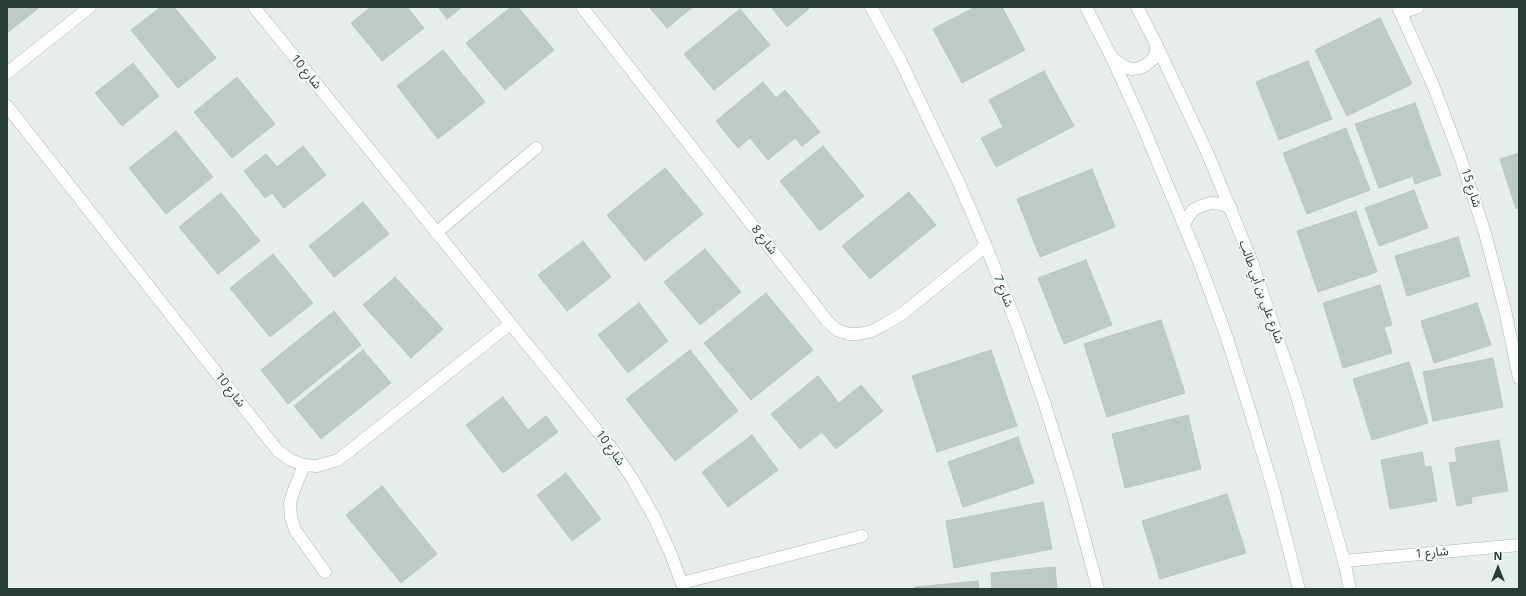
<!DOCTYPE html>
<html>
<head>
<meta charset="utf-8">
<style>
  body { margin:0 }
  #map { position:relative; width:1526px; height:596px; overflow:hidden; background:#e6edea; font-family:"Open Sans",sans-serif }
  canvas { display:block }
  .frame { position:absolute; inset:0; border:8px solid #273d37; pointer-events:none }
  .north { position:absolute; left:1478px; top:548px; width:40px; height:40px; -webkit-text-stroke:3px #f6faf8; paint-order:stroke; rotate:0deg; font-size:11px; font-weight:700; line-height:16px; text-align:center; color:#273d37 }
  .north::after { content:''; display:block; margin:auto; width:14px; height:18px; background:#273d37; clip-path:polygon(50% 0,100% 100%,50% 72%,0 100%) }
</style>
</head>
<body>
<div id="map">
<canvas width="1526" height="596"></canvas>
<div class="frame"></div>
<div class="north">N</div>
</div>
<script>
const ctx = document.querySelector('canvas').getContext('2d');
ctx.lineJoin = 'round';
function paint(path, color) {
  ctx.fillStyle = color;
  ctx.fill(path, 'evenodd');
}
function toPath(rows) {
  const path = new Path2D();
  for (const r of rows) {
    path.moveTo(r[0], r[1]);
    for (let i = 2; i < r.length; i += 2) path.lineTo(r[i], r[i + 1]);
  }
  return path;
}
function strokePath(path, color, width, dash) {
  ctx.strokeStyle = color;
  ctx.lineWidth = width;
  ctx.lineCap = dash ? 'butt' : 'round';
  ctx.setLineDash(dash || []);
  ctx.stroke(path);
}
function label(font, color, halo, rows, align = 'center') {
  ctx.font = font + ' "Open Sans","Noto Sans Arabic",sans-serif';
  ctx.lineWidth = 4;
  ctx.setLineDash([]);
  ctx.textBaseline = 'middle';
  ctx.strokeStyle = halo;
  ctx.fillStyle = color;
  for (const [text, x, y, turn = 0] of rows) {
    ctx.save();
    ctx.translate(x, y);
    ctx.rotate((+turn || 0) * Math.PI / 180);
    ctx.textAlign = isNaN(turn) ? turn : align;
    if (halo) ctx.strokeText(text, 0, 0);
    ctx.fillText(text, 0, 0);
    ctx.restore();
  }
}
const building = toPath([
  [7,7,40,7,8,32,7,7],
  [161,7,174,7,216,58,178,88,131,30,161,7],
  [371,7,407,7,424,28,382,61,351,23,371,7],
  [438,7,462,7,447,19,438,7],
  [511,7,518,7,554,50,505,90,466,43,511,7],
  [649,7,693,7,667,28,649,7],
  [771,7,811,7,787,27,771,7],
  [975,7,1002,7,1025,50,962,83,933,29,975,7],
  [740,9,770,45,714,90,684,54,740,9],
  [1380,18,1412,84,1347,116,1315,50,1380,18],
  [443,50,485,102,438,139,397,86,443,50],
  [1308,61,1332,119,1279,140,1256,82,1308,61],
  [133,63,159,96,122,126,95,93,133,63],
  [1044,71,1074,126,996,167,981,138,1003,127,989,100,1044,71],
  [237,77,275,124,232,158,194,112,237,77],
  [763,82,776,98,785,90,820,132,802,146,795,138,768,160,750,138,738,148,716,121,763,82],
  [1415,103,1441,175,1415,184,1413,176,1379,188,1355,124,1415,103],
  [1346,128,1370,190,1307,214,1283,153,1346,128],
  [176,131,213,177,166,214,129,168,176,131],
  [303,146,326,175,284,208,272,193,265,198,244,171,266,154,277,167,303,146],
  [823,146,864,196,820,231,780,181,823,146],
  [1519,153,1519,208,1516,209,1500,159,1519,153],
  [665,168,703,214,645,261,607,215,665,168],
  [1092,169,1115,227,1040,257,1017,199,1092,169],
  [1414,190,1428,228,1379,246,1365,208,1414,190],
  [909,192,936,225,870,279,842,246,909,192],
  [221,193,260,241,218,274,179,227,221,193],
  [363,202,389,234,334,277,309,246,363,202],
  [1356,211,1377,272,1318,292,1297,231,1356,211],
  [1458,237,1470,276,1407,296,1395,256,1458,237],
  [583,241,611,277,567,311,538,275,583,241],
  [705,249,741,292,700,325,664,282,705,249],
  [273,254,313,303,270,337,230,288,273,254],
  [1086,260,1112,325,1064,344,1038,278,1086,260],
  [395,277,443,329,411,358,363,305,395,277],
  [1380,285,1392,325,1384,327,1392,353,1343,368,1323,303,1380,285],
  [766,293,813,350,751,400,704,343,766,293],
  [639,303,668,341,628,373,598,335,639,303],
  [1477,303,1491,345,1434,363,1421,321,1477,303],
  [334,311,361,345,288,404,261,370,334,311],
  [1161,320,1185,393,1107,417,1084,344,1161,320],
  [363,350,391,383,321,439,294,406,363,350],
  [690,350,738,411,675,461,626,399,690,350],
  [991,350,1017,426,937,452,912,376,991,350],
  [1493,358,1503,407,1433,421,1423,372,1493,358],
  [1409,362,1428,423,1372,440,1353,379,1409,362],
  [818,376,839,403,861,385,883,411,836,449,822,432,800,449,771,414,818,376],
  [503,397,528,430,546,416,558,432,503,473,466,425,503,397],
  [1188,415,1201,469,1125,488,1112,434,1188,415],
  [752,435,778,470,728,507,702,472,752,435],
  [1018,437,1034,483,963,507,948,462,1018,437],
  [1499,440,1508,491,1471,497,1472,503,1457,506,1449,463,1457,462,1455,448,1499,440],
  [1422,452,1425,467,1431,466,1437,501,1390,509,1381,460,1422,452],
  [566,473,601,519,572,541,537,495,566,473],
  [382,486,437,554,401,583,346,515,382,486],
  [1227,494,1246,553,1160,579,1142,521,1227,494],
  [1043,502,1052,549,954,568,946,521,1043,502],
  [1055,567,1057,589,992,589,991,573,1055,567],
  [978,581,979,589,915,589,915,587,978,581]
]);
const lane = toPath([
  [1401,13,1418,7],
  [436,233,536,148],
  [304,465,294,490,290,503,291,517,295,530,325,572],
  [682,583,862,536]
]);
const street = toPath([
  [254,7,612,449,633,480,654,517,670,552,684,589],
  [582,7,828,322,837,330,849,334,859,334,872,331,885,324,902,314,986,246],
  [871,7,900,60,959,183,986,246,1017,325,1045,405,1070,485,1098,589],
  [1398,7,1433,85,1461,159,1485,233,1505,310,1519,378],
  [7,73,90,7],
  [7,106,278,451,291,460,304,465,317,466,338,460,510,324],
  [1344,561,1519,545]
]);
const secondary = toPath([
  [1086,7,1112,58,1142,124,1198,259,1226,335,1250,411,1273,488,1299,589],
  [1137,7,1156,44,1207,152,1252,262,1296,393,1344,561,1350,589],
  [1112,58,1125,67,1132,69,1140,68,1147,64,1153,59,1156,52,1156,44],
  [1184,224,1188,217,1193,210,1201,206,1211,203,1221,204,1231,208]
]);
const streetNames = [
  ["شارع 10",306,72,51],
  ["شارع 15",1471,188,72],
  ["شارع 8",764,240,52],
  ["شارع 7",1003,291,69],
  ["شارع علي بن أبي طالب",1261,292,70],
  ["شارع 10",230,390,52],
  ["شارع 10",610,448,54],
  ["شارع 1",1432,553,-5]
];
paint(building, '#becac6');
strokePath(building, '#b9c6c0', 1);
strokePath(lane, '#a9b5b1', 13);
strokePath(street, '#a9b5b1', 13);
strokePath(secondary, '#a5b7b1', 13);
strokePath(lane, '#fff', 12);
strokePath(street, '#fff', 12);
strokePath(secondary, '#fff', 12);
label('12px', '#273d37', '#f6faf8', streetNames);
</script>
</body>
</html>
